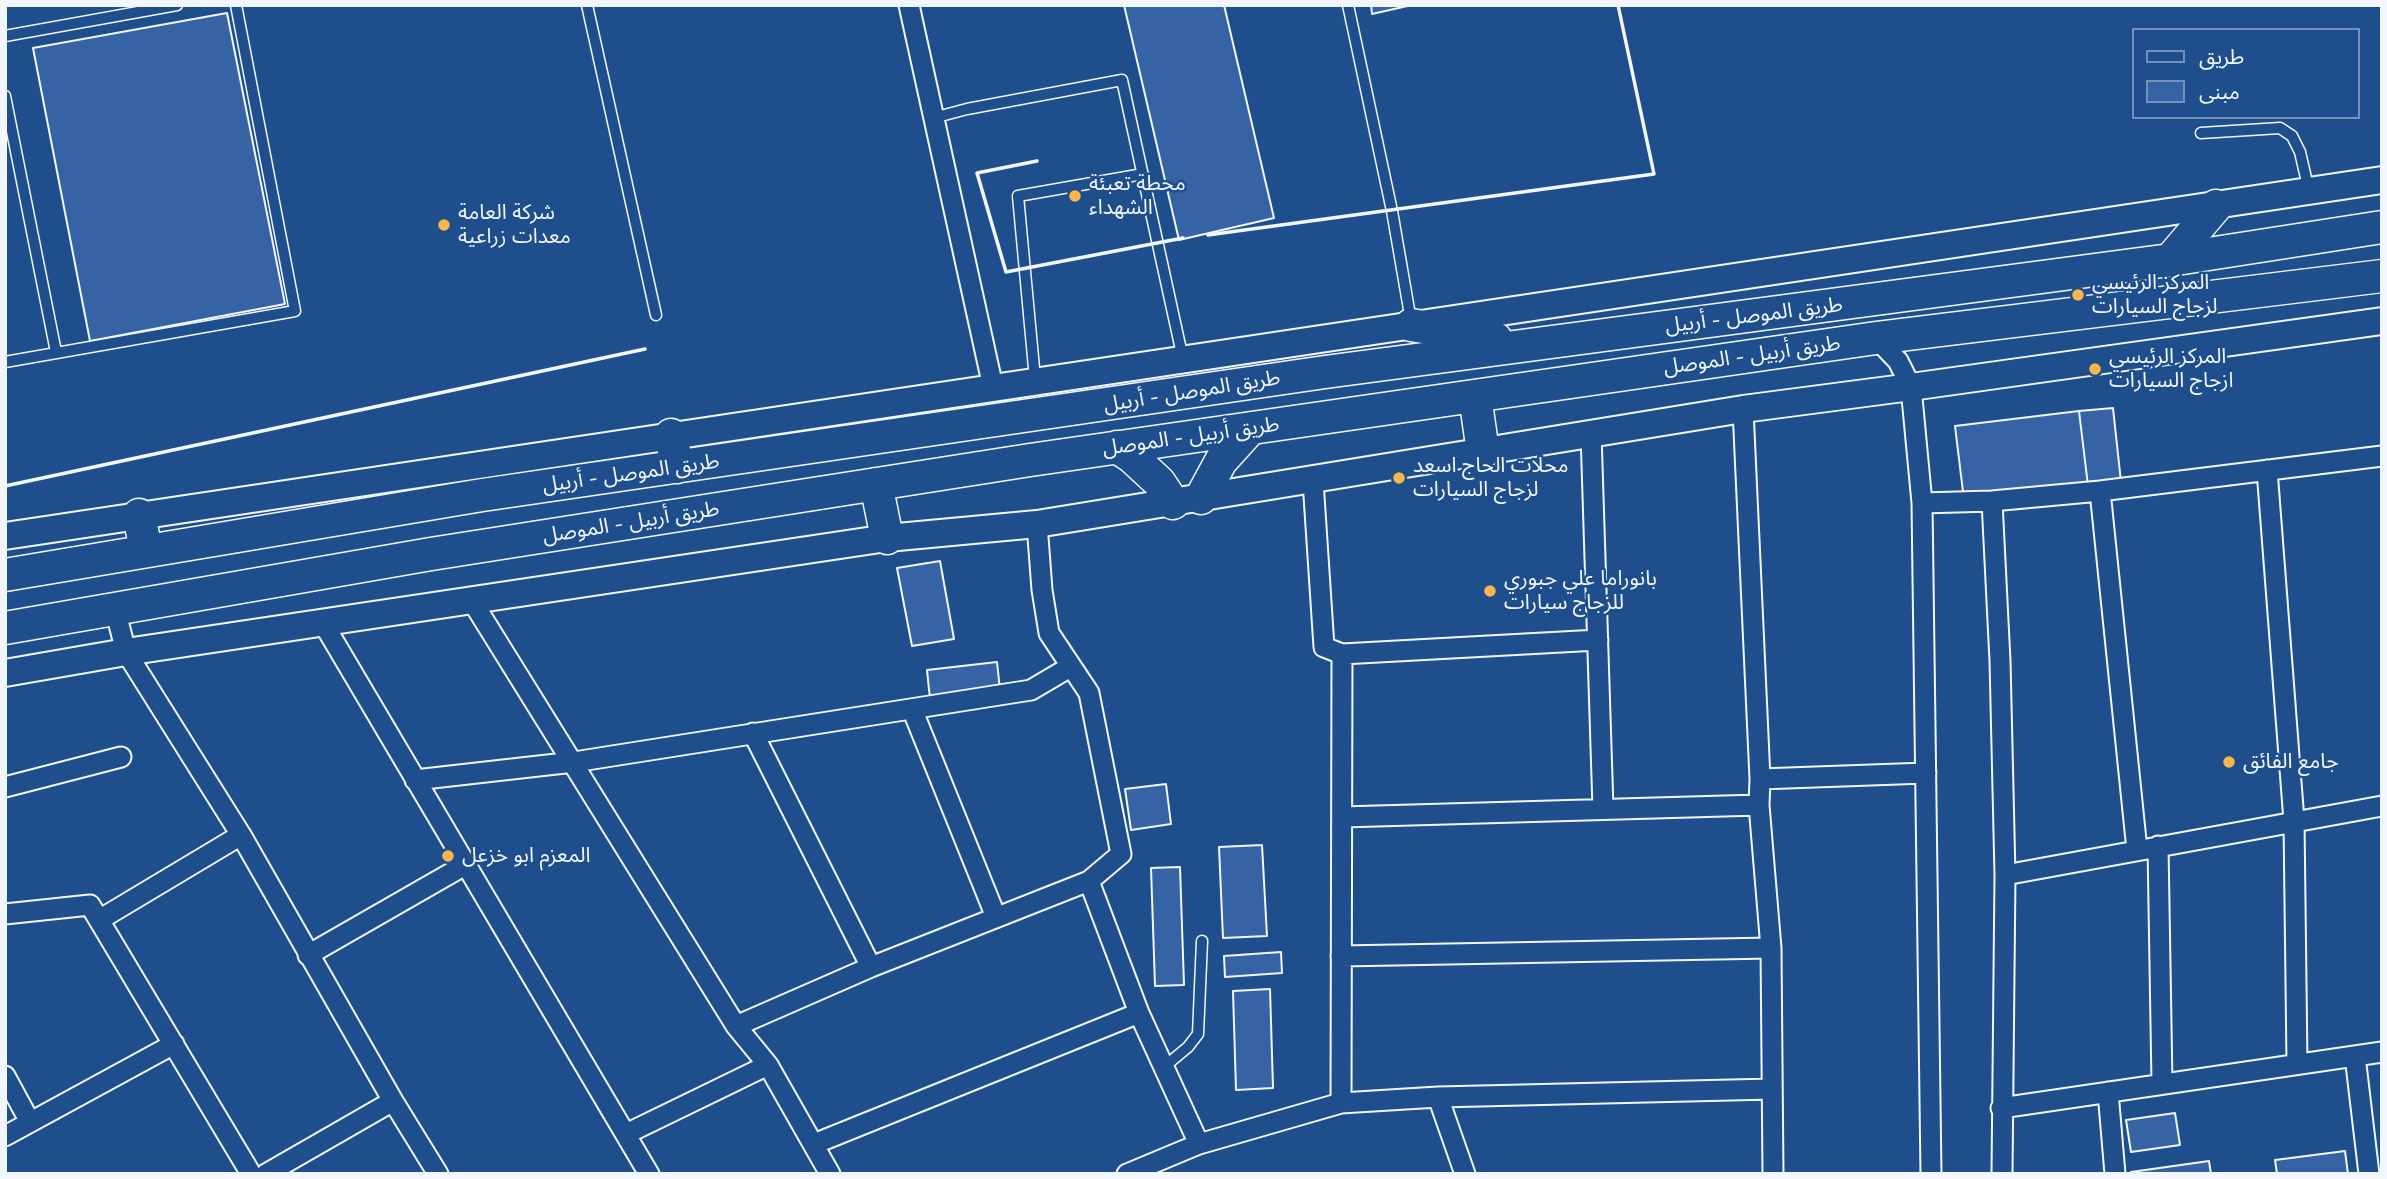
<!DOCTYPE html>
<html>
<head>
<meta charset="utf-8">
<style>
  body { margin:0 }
  #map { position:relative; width:2387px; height:1179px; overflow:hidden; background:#1f4e8c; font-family:"Space Grotesk","Noto Sans Arabic",sans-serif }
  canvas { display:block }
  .frame { position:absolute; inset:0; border:7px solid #f2f6ff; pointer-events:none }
  .legend { position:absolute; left:2132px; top:28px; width:228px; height:91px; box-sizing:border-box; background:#1f4e8c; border:2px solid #7391ba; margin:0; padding:9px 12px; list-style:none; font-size:21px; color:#f2f6ff }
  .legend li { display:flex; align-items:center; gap:14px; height:35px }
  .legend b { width:35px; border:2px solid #7391ba }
</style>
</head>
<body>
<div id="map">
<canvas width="2387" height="1179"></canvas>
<div class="frame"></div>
<ul class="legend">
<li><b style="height:9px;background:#1f4e8c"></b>طريق</li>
<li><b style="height:19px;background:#3563a3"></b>مبنى</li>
</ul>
</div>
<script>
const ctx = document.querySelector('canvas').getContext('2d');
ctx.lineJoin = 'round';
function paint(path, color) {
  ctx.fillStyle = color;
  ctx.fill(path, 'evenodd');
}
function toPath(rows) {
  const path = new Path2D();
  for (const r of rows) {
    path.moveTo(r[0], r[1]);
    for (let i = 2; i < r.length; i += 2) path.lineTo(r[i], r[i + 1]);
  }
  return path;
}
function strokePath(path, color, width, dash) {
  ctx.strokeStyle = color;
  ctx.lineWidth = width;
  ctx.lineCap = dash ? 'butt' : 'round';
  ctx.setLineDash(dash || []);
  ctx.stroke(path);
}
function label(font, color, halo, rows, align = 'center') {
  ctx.font = font + ' "Space Grotesk","Noto Sans Arabic",sans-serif';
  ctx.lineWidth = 5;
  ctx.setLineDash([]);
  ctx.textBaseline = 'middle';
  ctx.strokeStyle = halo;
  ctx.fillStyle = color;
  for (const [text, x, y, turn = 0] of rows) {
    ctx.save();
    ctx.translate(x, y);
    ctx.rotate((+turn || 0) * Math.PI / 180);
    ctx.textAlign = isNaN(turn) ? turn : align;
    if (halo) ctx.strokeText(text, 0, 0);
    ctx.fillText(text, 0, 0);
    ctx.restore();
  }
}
const building = toPath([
  [1124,5,1224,5,1274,218,1179,240,1124,5],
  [1371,5,1412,5,1372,14,1371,5],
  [227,13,285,304,90,341,33,48,227,13],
  [2113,408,2121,482,2088,486,2079,411,2113,408],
  [2079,411,2088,486,1964,500,1955,426,2079,411],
  [940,561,954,639,912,646,897,568,940,561],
  [997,662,1000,690,930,699,927,670,997,662],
  [1166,784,1171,824,1131,830,1125,789,1166,784],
  [1262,845,1267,936,1223,938,1219,847,1262,845],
  [1180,867,1184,985,1155,986,1151,868,1180,867],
  [1281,952,1282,973,1225,977,1224,956,1281,952],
  [1270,989,1273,1088,1236,1090,1233,991,1270,989],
  [2175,1113,2180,1145,2131,1152,2126,1120,2175,1113],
  [2345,1151,2348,1174,2277,1174,2275,1160,2345,1151],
  [2209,1161,2211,1174,2132,1174,2131,1172,2209,1161]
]);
const service = toPath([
  [587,5,656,315],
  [1348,5,1392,211,1411,321],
  [5,36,177,5],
  [5,96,56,352],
  [933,118,967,109,1122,80,1183,359],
  [2201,133,2280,128,2292,136,2300,152,2309,191],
  [5,362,295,311,236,5],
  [1035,379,1018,196,1143,174],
  [1164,1067,1188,1047,1198,1034,1202,941]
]);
const minor = toPath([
  [909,5,993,387],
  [1876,338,1898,361,1911,387,1922,503,1931,1174],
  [1743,409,1760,779,1759,805,1771,948,1773,1174],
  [1591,433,1603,809],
  [2267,470,2294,821,2297,1064],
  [2100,491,2137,850],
  [1992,501,2000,661,2005,875,2002,1174],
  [1922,503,1992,501,2100,491,2382,456],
  [1037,524,1042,590,1049,633,1089,693,1121,854,1089,881,1139,1013,1199,1144],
  [472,601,736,1026,768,1065,830,1174],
  [115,609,126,652,241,835,393,1101,438,1174],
  [323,623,649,1174],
  [1342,654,1598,640],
  [912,709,996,917],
  [753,733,871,967],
  [1760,779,1926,773],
  [415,780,574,762,1031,690,1070,667],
  [5,787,121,757],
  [1342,817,1759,805],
  [2158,846,2162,1084],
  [2005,875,2382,806],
  [5,914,90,905,251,1174],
  [99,920,241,835],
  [308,955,465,865],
  [1341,956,1771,948],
  [736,1026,871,967,1089,881],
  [2355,1056,2369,1174],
  [5,1076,30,1122],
  [2108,1092,2115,1174],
  [1438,1097,1465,1174],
  [1341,1103,1438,1097,1772,1089],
  [2001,1108,2382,1052],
  [626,1134,768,1065],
  [5,1136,174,1044],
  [814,1144,1139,1013],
  [266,1174,393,1101],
  [1127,1174,1199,1144,1341,1103,1342,654,1324,647,1313,481]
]);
const secondary = toPath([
  [5,536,2382,180],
  [5,673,126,652,887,538,1037,524,1743,409,1911,387,2382,321]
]);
const trunk = toPath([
  [2170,260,2216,206],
  [1411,325,1496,339],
  [1475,396,1483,452],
  [671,435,677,467],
  [1117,447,1132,457,1159,482,1173,503],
  [876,484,887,538],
  [1201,498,1221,461,1250,429],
  [139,515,146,550],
  [5,575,482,495,1325,372,2170,260,2382,227],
  [5,628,431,554,1030,460,1876,338,2382,276]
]);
const wall = toPath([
  [1037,161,977,173,1006,272,1183,238],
  [1208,235,1654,174,1618,5],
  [5,486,645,349]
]);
const markers = [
  [1075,196,7,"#ffb74d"],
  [444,225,7,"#ffb74d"],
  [2078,295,7,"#ffb74d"],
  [2095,369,7,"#ffb74d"],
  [1399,478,7,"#ffb74d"],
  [1490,591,7,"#ffb74d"],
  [2229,762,7,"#ffb74d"],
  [448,856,7,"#ffb74d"]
];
const poiNames = [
  ["محطة تعبئة",1089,184],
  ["الشهداء",1089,208],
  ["شركة العامة",458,213],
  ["معدات زراعية",458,237],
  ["المركز الرئيسي",2092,283],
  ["لزجاج السيارات",2092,307],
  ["المركز الرئيسي",2109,357],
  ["ازجاج السيارات",2109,381],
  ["محلات الحاج اسعد",1413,466],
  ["لزجاج السيارات",1413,490],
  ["بانوراما علي جبوري",1504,579],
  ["للزجاج سيارات",1504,603],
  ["جامع الفائق",2243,762],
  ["المعزم ابو خزعل",462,856]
];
const streetNames = [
  ["طريق الموصل - أربيل",1754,316,-7],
  ["طريق أربيل - الموصل",1752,356,-8],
  ["طريق الموصل - أربيل",1192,392,-9],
  ["طريق أربيل - الموصل",1191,437,-8],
  ["طريق الموصل - أربيل",631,474,-8],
  ["طريق أربيل - الموصل",631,523,-9]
];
paint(building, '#3563a3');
strokePath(building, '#f2f6ff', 2);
strokePath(service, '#f2f6ff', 13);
strokePath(minor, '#f2f6ff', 23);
strokePath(secondary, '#f2f6ff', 30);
strokePath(trunk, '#f2f6ff', 35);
strokePath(service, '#1f4e8c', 10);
strokePath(minor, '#1f4e8c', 19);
strokePath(secondary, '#1f4e8c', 26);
strokePath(trunk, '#1f4e8c', 32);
strokePath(wall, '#f2f6ff', 3.5);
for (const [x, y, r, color] of markers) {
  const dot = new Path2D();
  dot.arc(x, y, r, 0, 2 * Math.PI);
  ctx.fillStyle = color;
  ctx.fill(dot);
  strokePath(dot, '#1f4e8c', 2.5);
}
label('21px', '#f2f6ff', '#1f4e8c', poiNames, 'left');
label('21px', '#f2f6ff', '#1f4e8c', streetNames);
</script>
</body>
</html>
